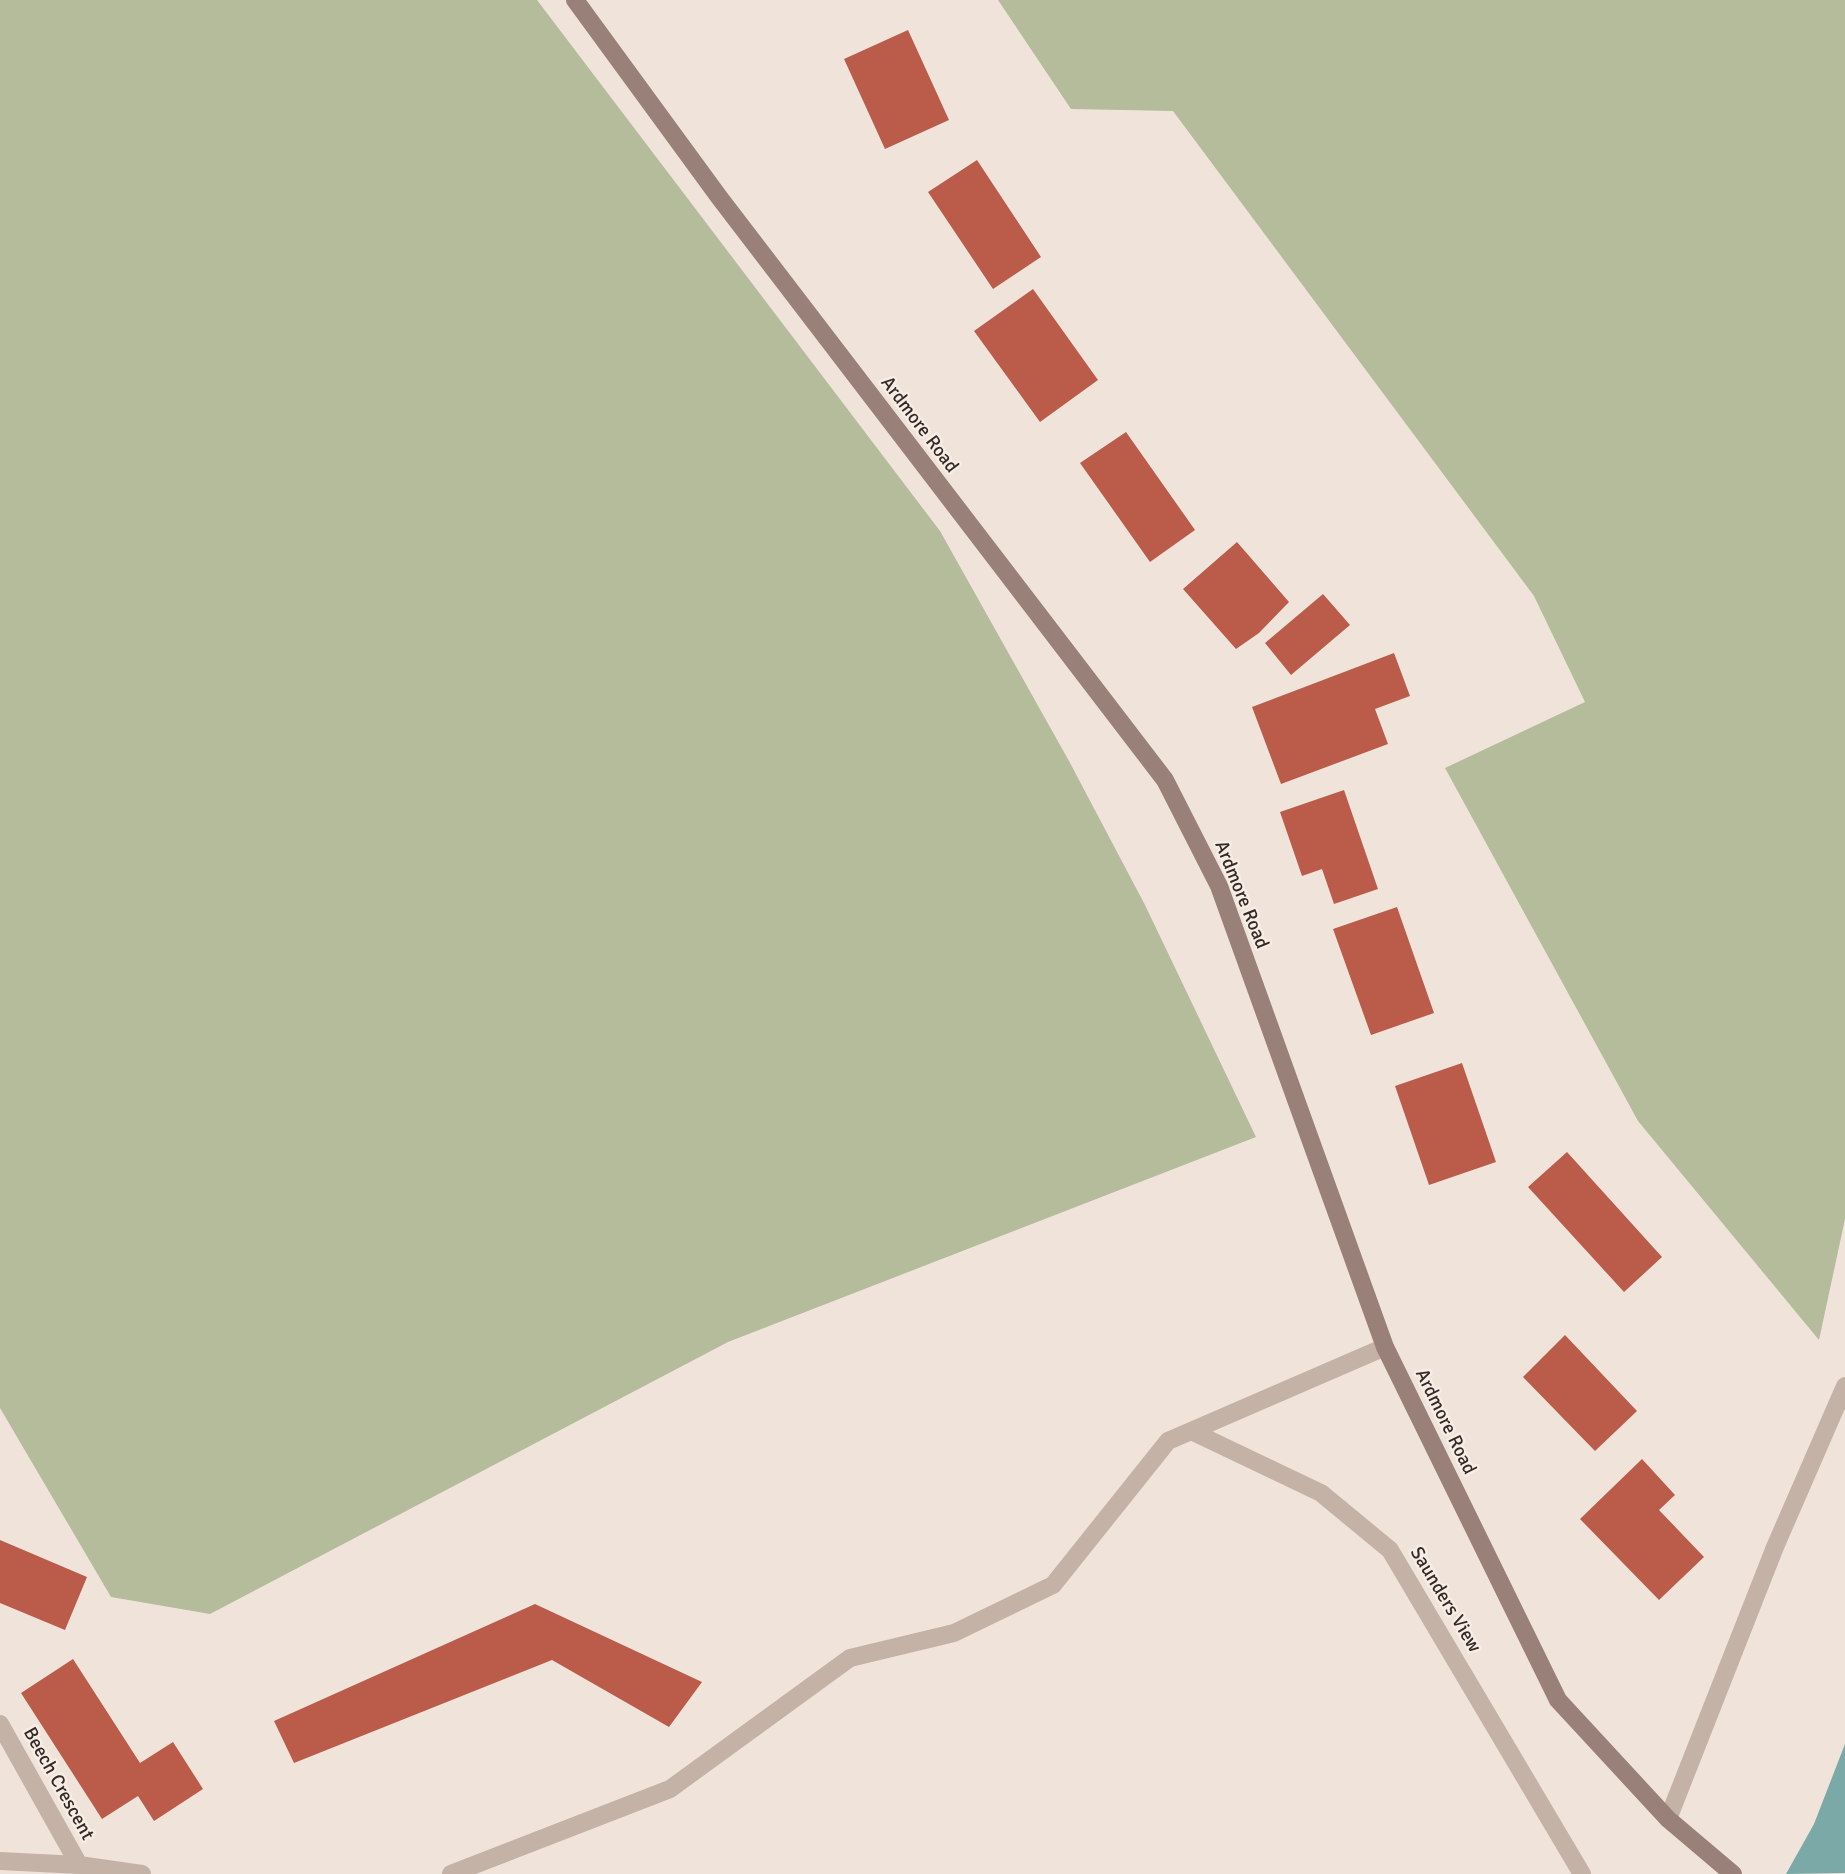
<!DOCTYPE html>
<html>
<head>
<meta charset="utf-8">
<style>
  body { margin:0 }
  canvas { display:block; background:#efe3da }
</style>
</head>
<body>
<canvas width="1845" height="1874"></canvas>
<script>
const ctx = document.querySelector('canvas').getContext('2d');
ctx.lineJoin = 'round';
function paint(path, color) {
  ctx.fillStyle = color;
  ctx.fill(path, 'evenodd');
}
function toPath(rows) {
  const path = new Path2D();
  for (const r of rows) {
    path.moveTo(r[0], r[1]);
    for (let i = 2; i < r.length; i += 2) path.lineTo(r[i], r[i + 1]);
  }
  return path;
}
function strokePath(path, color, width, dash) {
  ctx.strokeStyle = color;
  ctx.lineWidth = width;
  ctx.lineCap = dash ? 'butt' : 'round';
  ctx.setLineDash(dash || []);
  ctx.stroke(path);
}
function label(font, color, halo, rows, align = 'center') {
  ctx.font = font + ' Signika,sans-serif';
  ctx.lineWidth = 5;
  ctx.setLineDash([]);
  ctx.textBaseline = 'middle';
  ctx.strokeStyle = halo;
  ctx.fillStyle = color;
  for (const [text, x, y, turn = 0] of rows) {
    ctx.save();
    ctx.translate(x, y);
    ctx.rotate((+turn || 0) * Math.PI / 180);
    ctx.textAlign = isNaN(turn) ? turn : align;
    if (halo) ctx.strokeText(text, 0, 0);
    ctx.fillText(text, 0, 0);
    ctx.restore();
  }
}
const green = toPath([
  [0,0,537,0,940,531,1069,761,1145,905,1256,1137,728,1342,210,1614,111,1597,0,1408],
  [998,0,1845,0,1845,1219,1819,1340,1638,1121,1445,768,1585,702,1534,596,1173,111,1071,109]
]);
const water = toPath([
  [1845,1744,1845,1873,1786,1874,1814,1824]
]);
const building = toPath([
  [908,30,949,120,885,149,844,59],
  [977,160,1041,257,993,289,928,192],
  [1033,289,1098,380,1040,422,974,331],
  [1126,432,1195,530,1150,562,1080,463],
  [1237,542,1289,602,1259,633,1236,649,1183,589],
  [1323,594,1350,625,1291,675,1265,643],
  [1394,653,1410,696,1375,709,1388,744,1281,784,1252,707],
  [1344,790,1378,889,1334,904,1322,869,1302,876,1280,812],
  [1397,907,1434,1013,1371,1035,1333,929],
  [1462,1063,1496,1162,1429,1185,1395,1086],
  [1567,1152,1662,1257,1624,1292,1528,1187],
  [1565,1335,1637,1411,1595,1451,1523,1377],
  [1642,1459,1675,1495,1659,1510,1704,1557,1659,1600,1580,1519],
  [0,1540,87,1577,65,1630,0,1603],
  [535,1604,702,1682,669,1727,552,1660,294,1763,274,1721],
  [73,1659,140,1763,173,1742,203,1789,154,1821,138,1796,102,1819,21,1693]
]);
const street = toPath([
  [1191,1431,1321,1493,1390,1550,1582,1874],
  [0,1724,79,1865],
  [1668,1819,1775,1547,1845,1386],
  [0,1861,79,1865,142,1874],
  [451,1874,670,1789,850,1658,954,1633,1053,1585,1168,1441,1385,1347]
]);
const secondary = toPath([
  [575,0,719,197,1165,780,1219,886,1385,1347,1558,1700,1668,1819,1733,1874]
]);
const streetNames = [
  ["Ardmore Road",919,425,53],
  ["Ardmore Road",1241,895,68],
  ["Ardmore Road",1445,1422,64],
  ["Saunders View",1445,1600,59],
  ["Beech Crescent",58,1784,61]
];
paint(green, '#b4bc9b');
paint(water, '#7ba9a7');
paint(building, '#bb5c4b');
strokePath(street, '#c5b2a7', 18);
strokePath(secondary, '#998179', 18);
label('19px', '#332927', '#f7ede5', streetNames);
</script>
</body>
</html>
